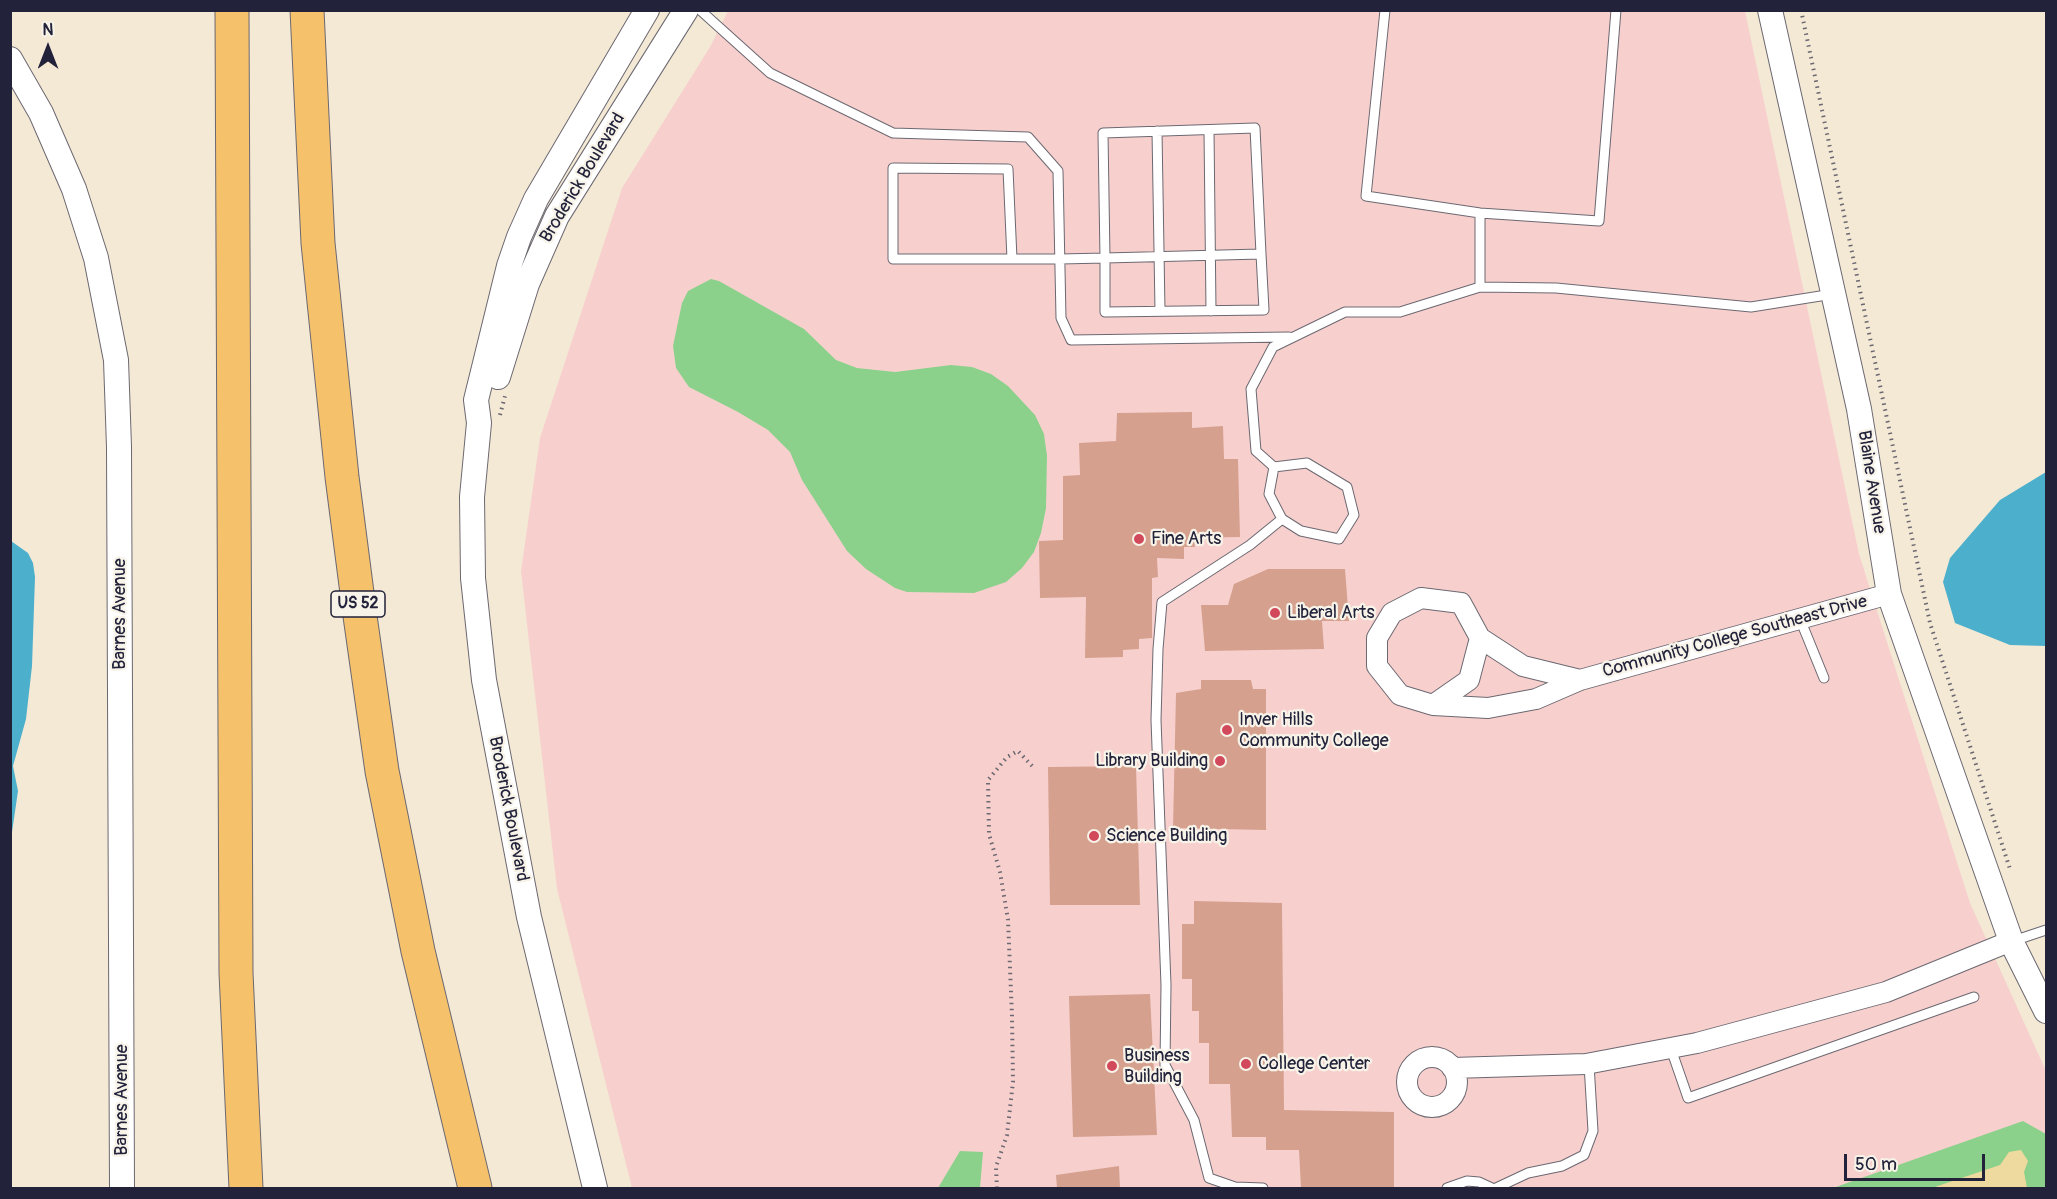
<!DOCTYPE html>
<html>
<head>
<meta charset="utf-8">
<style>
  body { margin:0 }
  #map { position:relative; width:2057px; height:1199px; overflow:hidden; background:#f4e9d5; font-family:Pangolin,sans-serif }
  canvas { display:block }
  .frame { position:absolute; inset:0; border:12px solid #22223b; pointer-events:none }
  .north { position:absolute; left:18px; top:18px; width:60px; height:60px; -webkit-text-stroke:4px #f7f3e8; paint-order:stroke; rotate:0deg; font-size:16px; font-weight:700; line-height:24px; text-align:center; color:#22223b }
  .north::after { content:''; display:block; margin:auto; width:21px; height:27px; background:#22223b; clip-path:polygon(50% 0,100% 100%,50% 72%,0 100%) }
  .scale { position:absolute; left:1844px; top:1154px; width:141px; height:27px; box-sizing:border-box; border:3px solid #22223b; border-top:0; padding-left:8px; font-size:18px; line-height:21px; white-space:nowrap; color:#22223b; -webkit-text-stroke:4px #f7f3e8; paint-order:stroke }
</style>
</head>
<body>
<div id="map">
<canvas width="2057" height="1199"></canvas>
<div class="frame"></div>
<div class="north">N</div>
<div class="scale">50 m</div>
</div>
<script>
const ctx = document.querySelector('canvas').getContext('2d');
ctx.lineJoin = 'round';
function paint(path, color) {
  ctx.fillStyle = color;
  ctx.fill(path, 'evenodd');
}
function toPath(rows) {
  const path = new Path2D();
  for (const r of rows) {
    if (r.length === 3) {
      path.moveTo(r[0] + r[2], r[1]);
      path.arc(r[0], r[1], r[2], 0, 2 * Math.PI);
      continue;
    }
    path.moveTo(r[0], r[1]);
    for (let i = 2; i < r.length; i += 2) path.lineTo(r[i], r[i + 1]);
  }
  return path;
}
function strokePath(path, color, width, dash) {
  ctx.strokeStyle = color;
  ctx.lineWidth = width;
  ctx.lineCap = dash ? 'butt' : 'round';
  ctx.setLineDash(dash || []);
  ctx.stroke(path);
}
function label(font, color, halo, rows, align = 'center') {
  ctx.font = font + ' Pangolin,sans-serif';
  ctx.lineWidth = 4.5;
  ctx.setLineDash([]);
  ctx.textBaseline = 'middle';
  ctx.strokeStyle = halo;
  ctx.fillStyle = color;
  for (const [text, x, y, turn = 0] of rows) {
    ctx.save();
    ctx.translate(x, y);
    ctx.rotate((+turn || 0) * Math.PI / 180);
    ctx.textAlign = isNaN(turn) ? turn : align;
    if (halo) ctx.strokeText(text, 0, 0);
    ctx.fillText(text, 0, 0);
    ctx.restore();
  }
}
const built = toPath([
  [728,11,1745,11,1859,554,1970,903,2046,1071,2046,1188,632,1188,557,889,521,571,540,438,622,188,710,47]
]);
const green = toPath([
  [711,279,719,281,804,329,836,360,857,368,895,372,951,365,972,367,991,374,1008,386,1035,415,1044,434,1047,456,1046,508,1041,533,1034,552,1022,568,1006,582,974,593,907,592,895,588,866,569,847,551,802,480,790,452,768,430,738,412,689,387,676,368,673,346,682,303,688,291],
  [2023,1121,2046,1134,2046,1188,1833,1188],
  [960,1151,983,1152,980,1188,938,1188]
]);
const sand = toPath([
  [2021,1150,2028,1161,2024,1172,2027,1188,1932,1188,2000,1165,2009,1152]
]);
const water = toPath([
  [2046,472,2046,646,2010,645,1955,623,1943,582,1950,558,2000,500],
  [11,541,28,553,33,563,35,577,32,666,26,719,13,766,18,791,11,839]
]);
const building = toPath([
  [1192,412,1192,428,1223,426,1224,459,1238,459,1240,537,1194,538,1195,547,1184,547,1184,559,1157,558,1158,577,1152,578,1152,638,1139,639,1139,649,1123,650,1123,657,1085,658,1086,597,1040,598,1039,541,1063,540,1063,476,1080,475,1079,443,1116,441,1117,413],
  [1268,569,1345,569,1349,621,1322,621,1324,649,1205,651,1201,605,1228,605,1234,584],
  [1201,680,1251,680,1253,689,1266,689,1266,830,1173,828,1176,693,1201,689],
  [1136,766,1140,905,1050,905,1048,767],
  [1194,901,1282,903,1284,1110,1394,1112,1394,1188,1301,1188,1299,1150,1266,1150,1266,1137,1232,1137,1230,1084,1209,1084,1209,1043,1199,1043,1199,1011,1192,1011,1192,979,1182,979,1182,924,1194,924],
  [1150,994,1157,1135,1073,1137,1069,996],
  [1119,1166,1120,1188,1057,1188,1056,1175]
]);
const path = toPath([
  [1801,10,1930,623,2010,869],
  [500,415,505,396],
  [997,1188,996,1167,1007,1135,1013,1082,1012,1016,1008,920,1000,872,989,834,988,780,1007,757,1018,751,1035,769]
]);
const service = toPath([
  [700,10,770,73,893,133,1028,137,1058,171,1061,318,1071,340,1289,337],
  [1385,10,1366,196,1480,213,1599,221,1616,10],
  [1209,130,1211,311],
  [1157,131,1160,311],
  [1480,213,1480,287],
  [1012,259,1008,169,893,168,893,259,1060,259,1105,258,1261,254,1255,128,1103,133,1105,258,1105,312,1264,310,1261,254],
  [1274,467,1269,494,1282,519,1301,531,1339,539,1354,515,1347,487,1307,463,1274,467,1256,451,1251,389,1273,347,1345,312,1400,312,1480,287,1556,288,1751,307,1833,294],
  [1800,619,1824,678],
  [2013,941,2046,930],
  [1671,1049,1688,1098,1974,997],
  [1263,1188,1235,1187,1209,1178,1194,1120,1165,1065,1166,985,1156,720,1158,649,1162,602,1250,545,1282,519],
  [1447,1188,1467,1181,1479,1182,1492,1188],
  [1496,1188,1528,1173,1562,1166,1584,1155,1593,1131,1589,1064]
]);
const minor = toPath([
  [1580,680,1523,666,1480,638,1461,603,1421,598,1392,613,1377,638,1377,666,1400,695,1433,705,1488,708,1536,699,1580,680,1889,594],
  [1433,705,1469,680,1480,638],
  [1432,1082,25],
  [1452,1068,1586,1064,1697,1043,1886,992,2011,941]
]);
const tertiary = toPath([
  [1770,10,1859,409,1889,594,2011,941,2046,1011],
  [10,59,41,113,74,189,96,258,116,360,119,447,122,1188],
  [498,377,527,284,557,216,686,10],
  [595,1188,529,917,484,680,473,578,472,497,479,423,476,400,509,266,519,237,536,199,647,10]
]);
const motorway = toPath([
  [232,10,236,973,246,1188],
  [307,10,318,243,342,477,360,616,382,771,418,951,475,1188]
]);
const markers = [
  [1139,539,6,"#d1495b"],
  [1275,613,6,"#d1495b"],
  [1227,730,6,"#d1495b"],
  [1220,761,6,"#d1495b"],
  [1094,836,6,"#d1495b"],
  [1246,1064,6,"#d1495b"],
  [1112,1066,6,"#d1495b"]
];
const shields = [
  [358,604,54]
];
const shieldNames = [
  ["US 52",358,604]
];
const streetNames = [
  ["Broderick Boulevard",583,178,-59],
  ["Blaine Avenue",1871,482,81],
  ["Barnes Avenue",120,614,-90],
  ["Community College Southeast Drive",1735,637,-15],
  ["Broderick Boulevard",508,809,79],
  ["Barnes Avenue",122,1100,-90]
];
const poiNames = [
  ["Fine Arts",1151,539],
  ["Liberal Arts",1287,613],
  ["Inver Hills",1239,720],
  ["Community College",1239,741],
  ["Library Building",1208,761,"right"],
  ["Science Building",1106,836],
  ["Business",1124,1056],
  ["Building",1124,1077],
  ["College Center",1258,1064]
];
paint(built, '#f7d0ce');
paint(green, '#8cd18b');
paint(sand, '#eeda9e');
paint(water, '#4cafcc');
paint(building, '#d5a08e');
strokePath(service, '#6c6871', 11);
strokePath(minor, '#6c6871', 22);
strokePath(tertiary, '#6c6871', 26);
strokePath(motorway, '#6c6871', 35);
strokePath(path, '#6c6871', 4, [1.5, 4.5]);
strokePath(service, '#fff', 9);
strokePath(minor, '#fff', 20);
strokePath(tertiary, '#fff', 24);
strokePath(motorway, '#f5c16b', 33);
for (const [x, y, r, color] of markers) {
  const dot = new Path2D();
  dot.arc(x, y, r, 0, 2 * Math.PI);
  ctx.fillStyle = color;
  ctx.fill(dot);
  strokePath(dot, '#f7f3e8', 2);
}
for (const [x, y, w] of shields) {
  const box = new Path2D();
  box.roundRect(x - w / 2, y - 13, w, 26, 4.5);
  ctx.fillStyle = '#f7f3e8';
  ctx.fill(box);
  strokePath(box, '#22223b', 1.5);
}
label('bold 16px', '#22223b', null, shieldNames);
label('18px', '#22223b', '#f7f3e8', streetNames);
label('18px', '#22223b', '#f7f3e8', poiNames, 'left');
</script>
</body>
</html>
